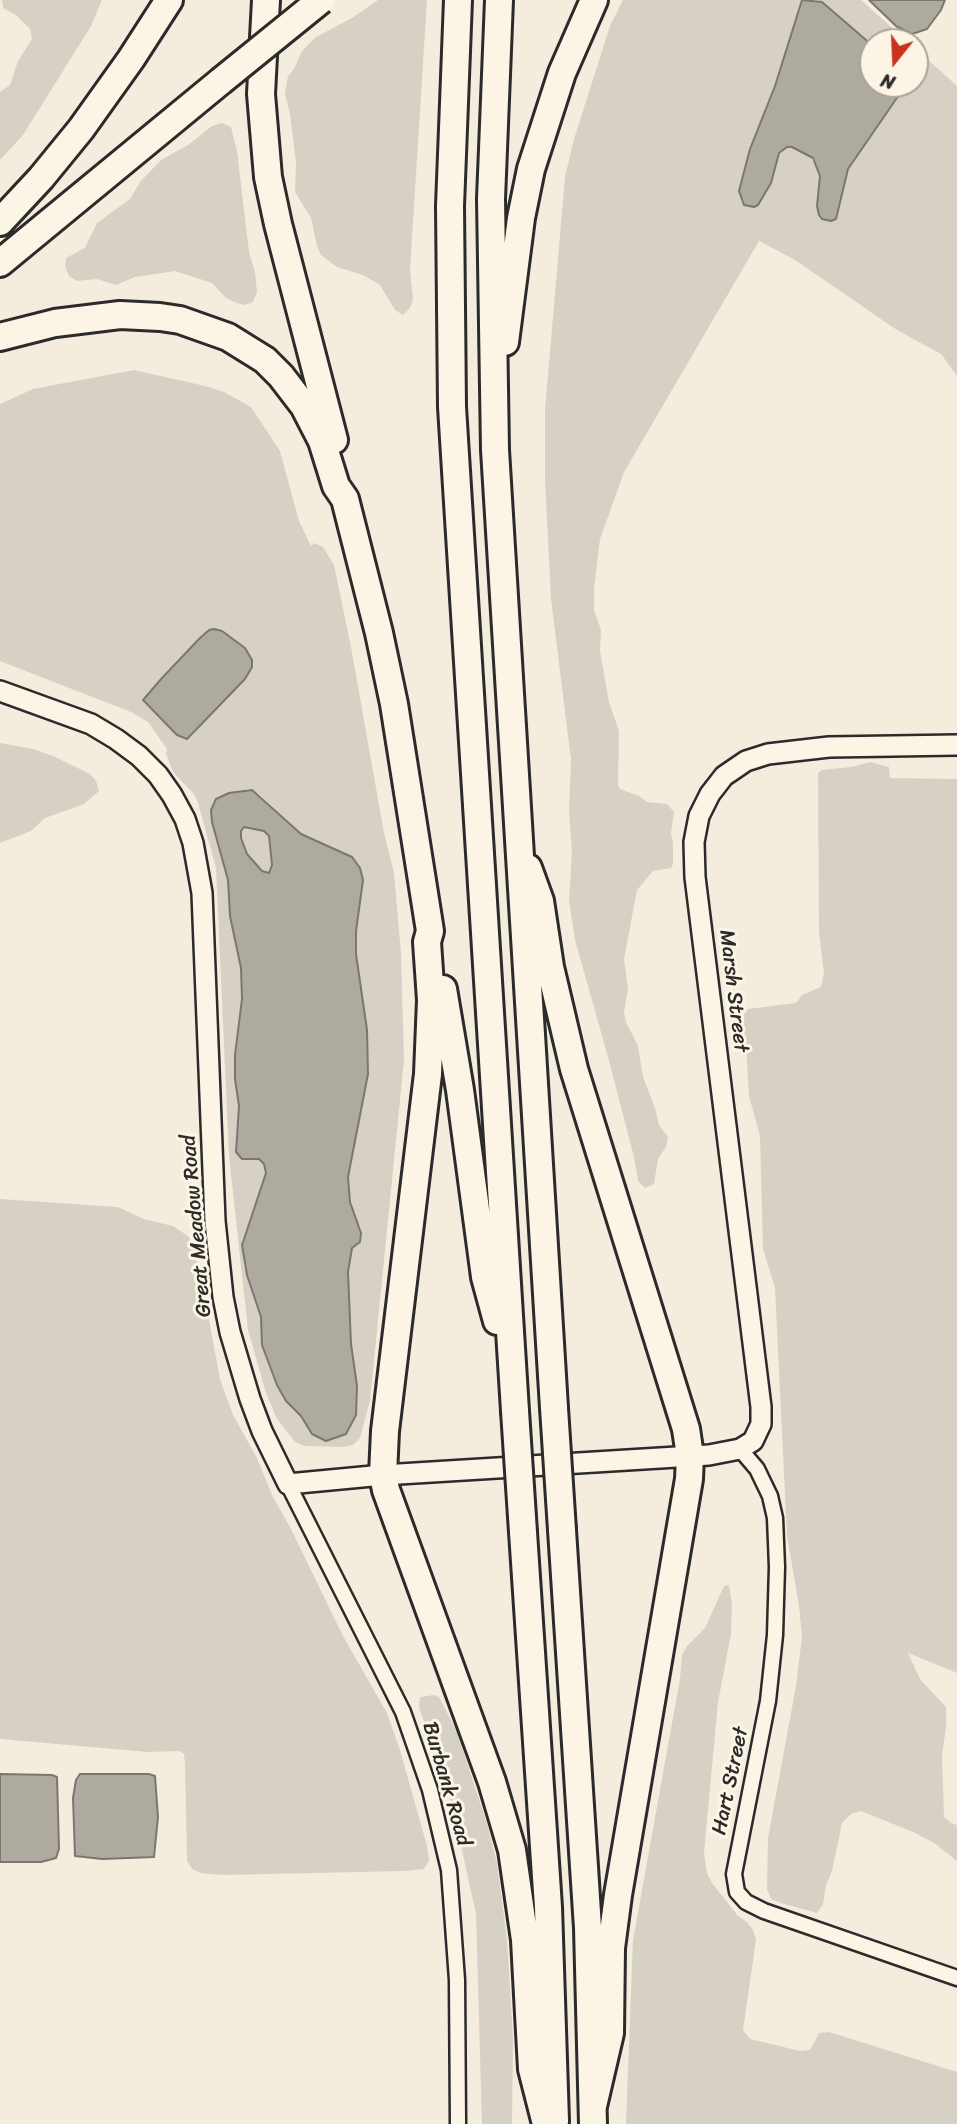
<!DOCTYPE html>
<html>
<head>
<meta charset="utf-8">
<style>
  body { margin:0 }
  #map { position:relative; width:957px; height:2124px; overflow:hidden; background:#f4edde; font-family:Sriracha,sans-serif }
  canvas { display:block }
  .north { position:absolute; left:859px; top:28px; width:70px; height:70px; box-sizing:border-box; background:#fcf5e5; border:2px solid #a8a49b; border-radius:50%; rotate:198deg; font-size:19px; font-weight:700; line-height:28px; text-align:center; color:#2b2b2b }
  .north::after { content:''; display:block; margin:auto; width:24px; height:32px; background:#c8321e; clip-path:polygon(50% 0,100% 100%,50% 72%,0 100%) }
</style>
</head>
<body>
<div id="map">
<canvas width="957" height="2124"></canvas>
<div class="north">N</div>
</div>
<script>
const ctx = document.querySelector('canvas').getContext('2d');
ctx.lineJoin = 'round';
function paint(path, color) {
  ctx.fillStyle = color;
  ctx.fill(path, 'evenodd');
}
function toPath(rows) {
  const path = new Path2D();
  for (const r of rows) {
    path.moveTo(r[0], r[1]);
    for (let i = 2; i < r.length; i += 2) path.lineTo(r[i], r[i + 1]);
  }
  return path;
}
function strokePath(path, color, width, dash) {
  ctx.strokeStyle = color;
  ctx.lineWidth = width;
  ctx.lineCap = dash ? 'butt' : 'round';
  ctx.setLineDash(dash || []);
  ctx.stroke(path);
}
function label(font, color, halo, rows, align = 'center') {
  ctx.font = font + ' Sriracha,sans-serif';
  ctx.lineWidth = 6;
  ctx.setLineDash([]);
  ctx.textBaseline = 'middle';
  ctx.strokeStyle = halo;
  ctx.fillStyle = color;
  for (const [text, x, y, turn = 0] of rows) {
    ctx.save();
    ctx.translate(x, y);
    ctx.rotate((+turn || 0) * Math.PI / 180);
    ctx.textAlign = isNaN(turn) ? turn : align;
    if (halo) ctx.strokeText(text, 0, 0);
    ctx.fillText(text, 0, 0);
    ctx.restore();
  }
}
const green = toPath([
  [2,0,102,0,91,26,23,135,0,160,0,92,10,85,18,61,32,39,30,29,16,15,3,8],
  [378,0,427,0,410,269,413,299,410,308,403,315,395,310,380,285,363,275,337,267,321,255,317,246,311,218,295,192,296,162,290,114,285,94,288,76,294,69,302,51,316,37,352,18],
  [623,0,802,0,770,100,792,147,809,155,817,167,820,176,817,206,836,219,848,169,901,92,901,84,915,84,915,48,957,86,957,376,941,354,897,330,795,260,759,241,624,472,600,539,594,589,594,610,601,630,600,651,609,702,619,731,618,785,620,789,639,796,647,802,667,804,674,812,671,833,673,843,673,864,671,868,653,871,637,890,624,959,628,989,624,1012,626,1022,638,1046,643,1077,655,1108,659,1125,668,1137,666,1147,658,1159,654,1184,645,1188,638,1181,634,1157,608,1057,575,940,569,901,572,851,569,812,571,760,551,599,545,479,545,410,565,177,574,139,610,26],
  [817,0,861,0,908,42,873,42,873,46],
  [222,123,231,127,237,151,249,252,255,272,257,292,253,302,244,305,234,302,226,298,212,283,175,271,135,277,116,285,97,279,77,281,69,276,65,267,66,258,85,248,97,223,130,199,140,182,161,160,188,145,212,126],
  [134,370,205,386,224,392,251,407,280,451,299,521,311,546,314,543,323,547,334,565,351,647,384,833,394,873,401,954,404,1060,370,1400,360,1438,353,1445,343,1447,304,1446,295,1442,277,1419,266,1393,248,1330,229,1156,216,868,198,803,194,794,173,772,166,754,167,749,148,722,131,712,0,661,0,404,33,389],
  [214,629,222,631,245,648,252,663,190,738,182,737,144,703,146,697,165,674,199,639,209,631],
  [249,789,259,794,301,834,312,841,347,854,361,871,363,880,356,931,356,954,367,1030,368,1074,348,1177,352,1208,352,1248,348,1272,351,1344,357,1386,349,1432,338,1438,312,1434,271,1369,262,1345,261,1317,244,1266,242,1241,266,1173,263,1163,259,1159,242,1159,236,1152,239,1106,235,1079,235,1055,242,999,241,968,230,916,228,880,212,822,211,810,213,804,229,793],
  [0,743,33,749,53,756,90,774,96,781,99,791,84,804,45,818,31,831,0,843],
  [870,762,889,767,890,778,957,779,957,1673,908,1653,920,1679,946,1707,946,1727,942,1755,944,1817,951,1823,957,1825,957,1861,934,1843,913,1832,861,1811,851,1814,842,1823,832,1871,826,1885,823,1904,817,1913,781,1903,771,1899,767,1889,768,1838,796,1686,802,1636,799,1606,787,1536,775,1288,763,1249,760,1136,749,1096,746,1045,742,1017,748,1009,796,1003,802,995,821,987,824,973,819,932,818,773,822,770,851,767],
  [244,827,264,831,269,836,272,865,268,873,262,871,249,857,241,838,241,831],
  [0,1199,118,1207,144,1219,173,1226,188,1236,193,1245,204,1293,220,1379,233,1415,257,1458,272,1495,291,1529,343,1636,387,1713,400,1750,427,1846,429,1861,424,1869,404,1871,222,1875,201,1873,192,1869,187,1861,185,1764,184,1754,180,1751,148,1752,0,1739],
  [729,1585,732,1604,731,1634,718,1702,704,1853,707,1873,712,1883,738,1916,747,1922,753,1930,756,1940,743,2030,750,2039,800,2051,810,2050,819,2033,829,2032,957,2072,957,2124,626,2124,633,1940,680,1679,682,1655,687,1646,705,1628,724,1586],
  [434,1695,439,1697,457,1732,487,1824,497,1863,507,1940,513,2038,512,2124,482,2124,476,1914,452,1805,419,1707,420,1697]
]);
const water = toPath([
  [802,0,822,2,873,46,873,84,901,84,901,92,848,169,836,219,831,221,822,219,819,215,817,206,820,176,813,158,792,147,787,147,779,153,771,183,758,205,754,207,744,205,739,191,750,149,775,86,802,0],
  [869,0,945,0,941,10,927,29,912,34,896,26,869,0],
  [214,629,222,631,245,648,252,660,252,667,245,679,187,739,177,735,143,700,162,678,199,639,209,630,214,629],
  [252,790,301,834,352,857,360,868,363,880,356,931,356,954,367,1030,368,1074,348,1177,350,1202,361,1233,360,1242,352,1248,348,1272,351,1344,357,1386,356,1415,346,1434,326,1441,312,1434,301,1416,286,1401,277,1385,262,1345,261,1317,247,1275,242,1245,266,1173,264,1164,259,1159,242,1159,236,1152,239,1106,235,1079,235,1055,242,999,241,968,230,916,228,880,212,822,211,810,216,799,229,793,252,790],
  [244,827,264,831,269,836,272,865,269,873,262,871,247,854,241,838,241,831,244,827],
  [0,1774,52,1775,57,1777,59,1849,56,1858,41,1862,0,1862,0,1774],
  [80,1774,149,1774,155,1776,158,1817,154,1857,102,1859,75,1856,73,1798,76,1780,80,1774]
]);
const minor = toPath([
  [740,1449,757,1469,770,1496,775,1518,777,1567,775,1635,768,1701,734,1874,737,1892,746,1902,764,1911,957,1978],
  [288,1484,403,1712,430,1790,449,1870,457,1980,458,2124]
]);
const tertiary = toPath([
  [0,691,91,724,116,739,139,756,158,775,172,795,185,819,193,843,202,893,215,1221,223,1297,230,1332,250,1399,262,1431,288,1484,383,1475,709,1455,740,1449,753,1441,761,1424,761,1407,695,877,694,842,699,816,710,794,724,776,746,761,768,754,829,747,957,745]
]);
const motorway = toPath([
  [266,0,261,94,268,177,278,224,334,440],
  [458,0,450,206,452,407,515,1411],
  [499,0,491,199,495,450,554,1408],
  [0,222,41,178,81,129,131,59,169,0],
  [0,263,221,81],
  [0,337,55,323,120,315,160,317,180,320,228,337,265,360,281,376,304,406,322,441,336,486,345,499,379,633,394,704,430,931,427,942,431,1000,428,1074,385,1431,383,1475,386,1490,492,1782,512,1850,525,1940,532,2069,546,2124],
  [505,342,521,218,531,169,562,73,594,0],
  [528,868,540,901,550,967,574,1069,686,1429,690,1456,689,1479,618,1895,611,1948,610,2033,593,2106],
  [443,989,460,1090,485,1277,497,1321],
  [562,1530,588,1928,593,2124],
  [523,1532,548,1907,555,2121]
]);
const motorwayBridge = toPath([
  [221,81,321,0],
  [554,1408,562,1530],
  [515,1411,523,1532]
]);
const streetNames = [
  ["Marsh Street",733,991,83],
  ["Great Meadow Road",197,1226,-95],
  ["Hart Street",731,1781,-78],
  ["Burbank Road",446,1784,74]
];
paint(green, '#d6d1c4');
paint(water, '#afaaa0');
strokePath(water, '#7a7771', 2);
strokePath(minor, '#2b2b2b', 19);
strokePath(tertiary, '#2b2b2b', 24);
strokePath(motorway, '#2b2b2b', 32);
strokePath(minor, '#fcf5e5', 14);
strokePath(tertiary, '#fcf5e5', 19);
strokePath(motorway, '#fcf5e5', 26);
strokePath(motorwayBridge, '#2b2b2b', 32, []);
strokePath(motorwayBridge, '#fcf5e5', 26);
label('21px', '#2b2b2b', '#fcf5e5', streetNames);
</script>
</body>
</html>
